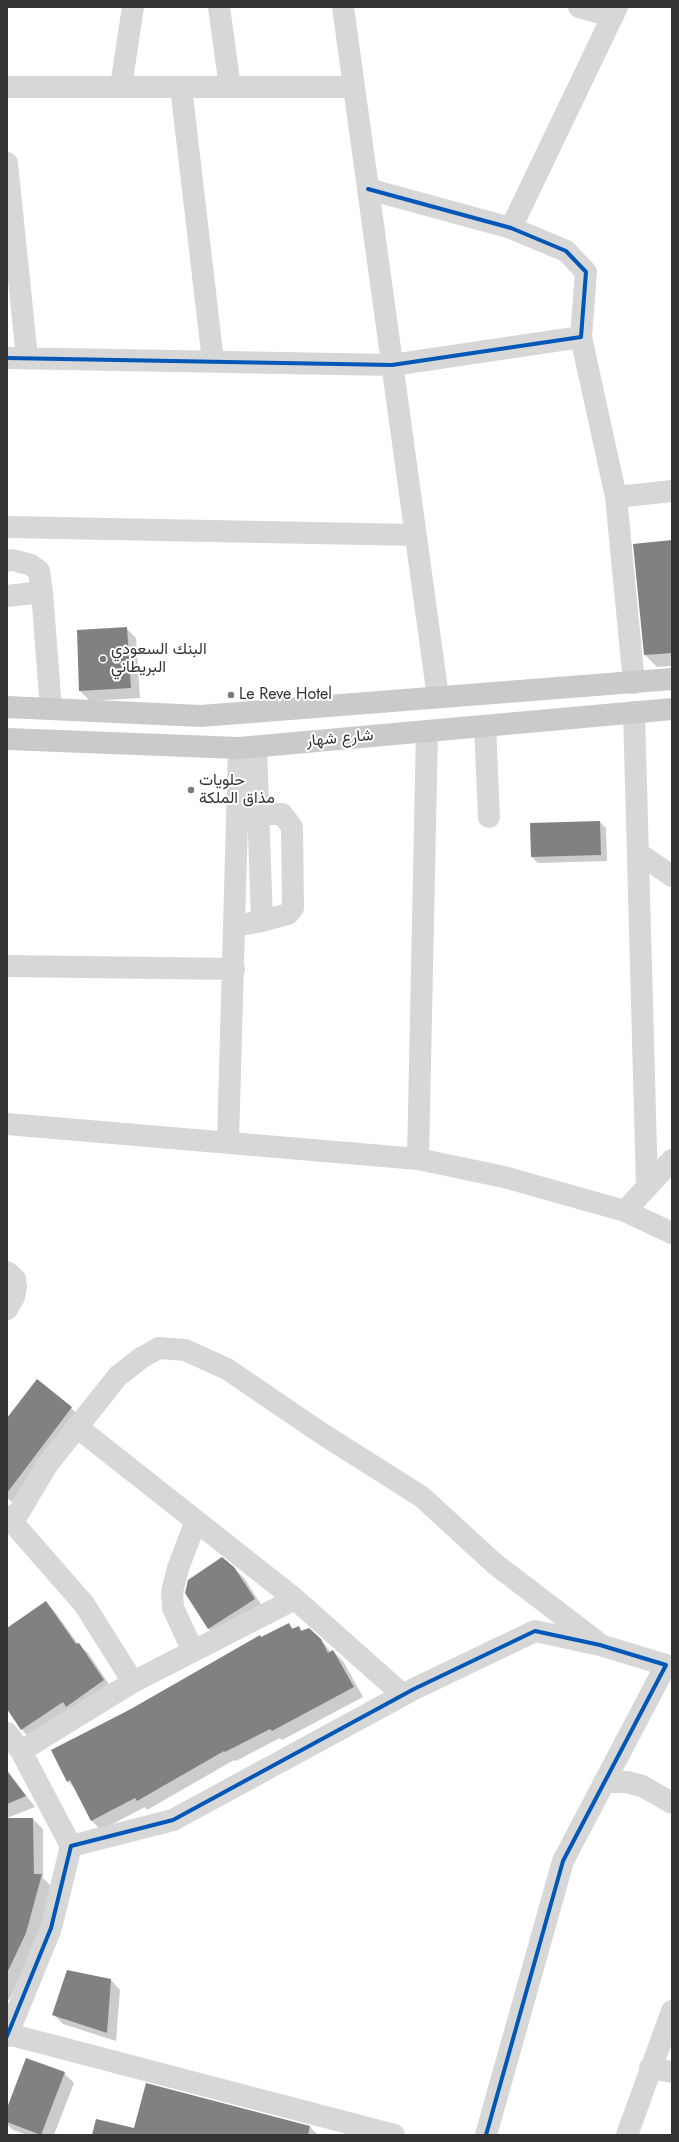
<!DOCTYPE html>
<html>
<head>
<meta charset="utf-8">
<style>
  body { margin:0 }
  #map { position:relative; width:679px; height:2142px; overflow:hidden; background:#fff; font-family:Jost,sans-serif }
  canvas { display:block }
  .frame { position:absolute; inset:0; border:8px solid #333; pointer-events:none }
</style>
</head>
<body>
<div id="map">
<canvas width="679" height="2142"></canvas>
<div class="frame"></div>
</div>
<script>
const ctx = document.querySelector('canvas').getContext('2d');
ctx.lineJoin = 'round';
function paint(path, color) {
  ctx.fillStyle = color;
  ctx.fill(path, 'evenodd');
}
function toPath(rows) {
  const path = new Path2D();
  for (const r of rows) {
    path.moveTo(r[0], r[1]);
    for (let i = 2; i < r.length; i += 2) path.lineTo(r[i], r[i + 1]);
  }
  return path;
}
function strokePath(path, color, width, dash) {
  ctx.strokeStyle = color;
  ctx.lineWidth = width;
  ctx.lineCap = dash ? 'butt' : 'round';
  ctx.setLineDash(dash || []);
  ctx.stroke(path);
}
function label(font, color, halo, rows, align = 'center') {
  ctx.font = font + ' Jost,Vazirmatn,sans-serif';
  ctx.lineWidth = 4;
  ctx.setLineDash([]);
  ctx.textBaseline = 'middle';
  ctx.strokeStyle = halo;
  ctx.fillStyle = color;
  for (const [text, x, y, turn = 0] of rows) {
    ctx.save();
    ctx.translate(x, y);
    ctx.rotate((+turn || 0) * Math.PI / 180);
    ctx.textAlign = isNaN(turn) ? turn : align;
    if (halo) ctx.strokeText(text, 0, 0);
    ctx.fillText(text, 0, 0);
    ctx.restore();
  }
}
const shadow = toPath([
  [672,541,672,666,657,667,645,655],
  [126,628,136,638,140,698,90,701,80,691,78,631],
  [600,822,606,828,607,861,538,863,532,857],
  [71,1408,81,1417,15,1504,7,1498,7,1420],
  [234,1568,244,1578,264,1609,219,1638,209,1629,186,1593],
  [46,1602,55,1612,78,1644,88,1653,113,1690,31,1739,21,1729,7,1707,7,1629],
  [289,1625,294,1629,299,1627,303,1632,320,1639,331,1652,333,1651,343,1661,363,1697,282,1740,280,1738,236,1761,234,1760,147,1810,145,1807,101,1830,91,1820,75,1789,68,1781,97,1728,260,1636,262,1638],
  [7,1770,35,1807,7,1818],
  [7,1819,33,1819,43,1829,43,1878,51,1886,36,1944,9,2000,7,1999],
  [111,1980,120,1990,116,2041,63,2024,53,2014],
  [64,2073,74,2083,54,2135,27,2135,13,2130,7,2124,7,2111],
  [147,2084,310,2127,318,2135,93,2135,135,2129]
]);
const building = toPath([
  [672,540,672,653,644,655,633,544],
  [127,627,131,688,79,691,77,630],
  [600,821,601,855,531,857,530,823],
  [37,1379,72,1407,7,1493,7,1418],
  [222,1557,234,1567,255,1599,208,1629,185,1593,188,1580],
  [46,1601,76,1644,79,1643,104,1680,66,1707,63,1702,21,1730,7,1709,7,1628],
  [289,1623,292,1629,299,1626,301,1631,309,1628,321,1639,328,1653,333,1650,354,1687,272,1731,270,1729,225,1752,224,1751,137,1801,135,1798,91,1821,70,1780,67,1782,51,1750,131,1709,260,1635,261,1637],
  [7,1771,26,1796,7,1804],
  [7,1818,33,1818,34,1874,42,1874,26,1933,7,1973],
  [67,1970,111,1979,107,2033,52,2015],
  [26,2058,65,2072,41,2135,7,2122,7,2108],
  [146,2083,310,2126,308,2135,92,2135,96,2119,134,2128]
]);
const minor = toPath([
  [219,7,230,87],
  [343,7,438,697],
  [579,7,613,16],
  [121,86,133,7],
  [7,87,354,87],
  [181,87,213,361],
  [7,163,27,358],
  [511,228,617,7],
  [581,337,616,497,634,683],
  [7,358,392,365,581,337,586,272,566,251,511,228,368,189],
  [616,497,672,491],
  [7,527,416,535],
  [7,561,13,560,31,565,39,571,42,592,51,709],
  [7,596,42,592],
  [634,712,647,1186],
  [485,726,489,817],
  [258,814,282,814,292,827,293,908,288,914,262,921],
  [638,853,672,876],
  [235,926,262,921,256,747],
  [7,966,234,969],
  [7,1124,418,1159,504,1177,625,1211,672,1160],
  [228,1141,239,748],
  [418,1159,427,731],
  [625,1211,672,1233],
  [7,1272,15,1279,16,1286,14,1297,7,1309],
  [77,1427,295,1599],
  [7,1516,84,1604,133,1682],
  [13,1522,47,1465,118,1376,141,1358,159,1348,185,1350,227,1369,321,1433,422,1497,495,1564,596,1641],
  [193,1651,173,1608,172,1592,178,1568,196,1521],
  [7,1733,21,1751,71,1846],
  [21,1751,133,1682,295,1599,403,1695],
  [604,1782,627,1782,642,1786,672,1803],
  [8,2034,394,2135],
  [7,2036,51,1928,71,1846,173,1820,414,1689,535,1631,600,1645,666,1665,563,1861,486,2135],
  [650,2068,672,2072],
  [627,2135,672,2011]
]);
const major = toPath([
  [7,707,201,716,672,679],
  [7,739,239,748,672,709]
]);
const cycleway = toPath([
  [7,358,392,365,581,337,586,272,566,251,511,228,368,189],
  [7,2036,51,1928,71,1846,173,1820,414,1689,535,1631,600,1645,666,1665,563,1861,486,2135]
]);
const markers = [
  [103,659,4,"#7a7a7a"],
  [231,695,4,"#7a7a7a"],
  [191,790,4,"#7a7a7a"]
];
const poiNames = [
  ["البنك السعودي",111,650],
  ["البريطاني",111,668],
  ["Le Reve Hotel",239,695],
  ["حلويات",199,781],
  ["مذاق الملكة",199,799]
];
const streetNames = [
  ["شارع شهار",340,739,-5]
];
paint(shadow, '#0003');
paint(building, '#818181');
strokePath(minor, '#d7d7d7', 22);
strokePath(major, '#cacaca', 22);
strokePath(cycleway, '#0057b8', 4);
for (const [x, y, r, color] of markers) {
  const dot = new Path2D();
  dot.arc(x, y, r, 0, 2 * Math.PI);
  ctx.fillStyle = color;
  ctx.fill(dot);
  strokePath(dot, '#fff', 1.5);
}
label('16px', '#333', '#fff', poiNames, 'left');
label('16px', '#333', '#fff', streetNames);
</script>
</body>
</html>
